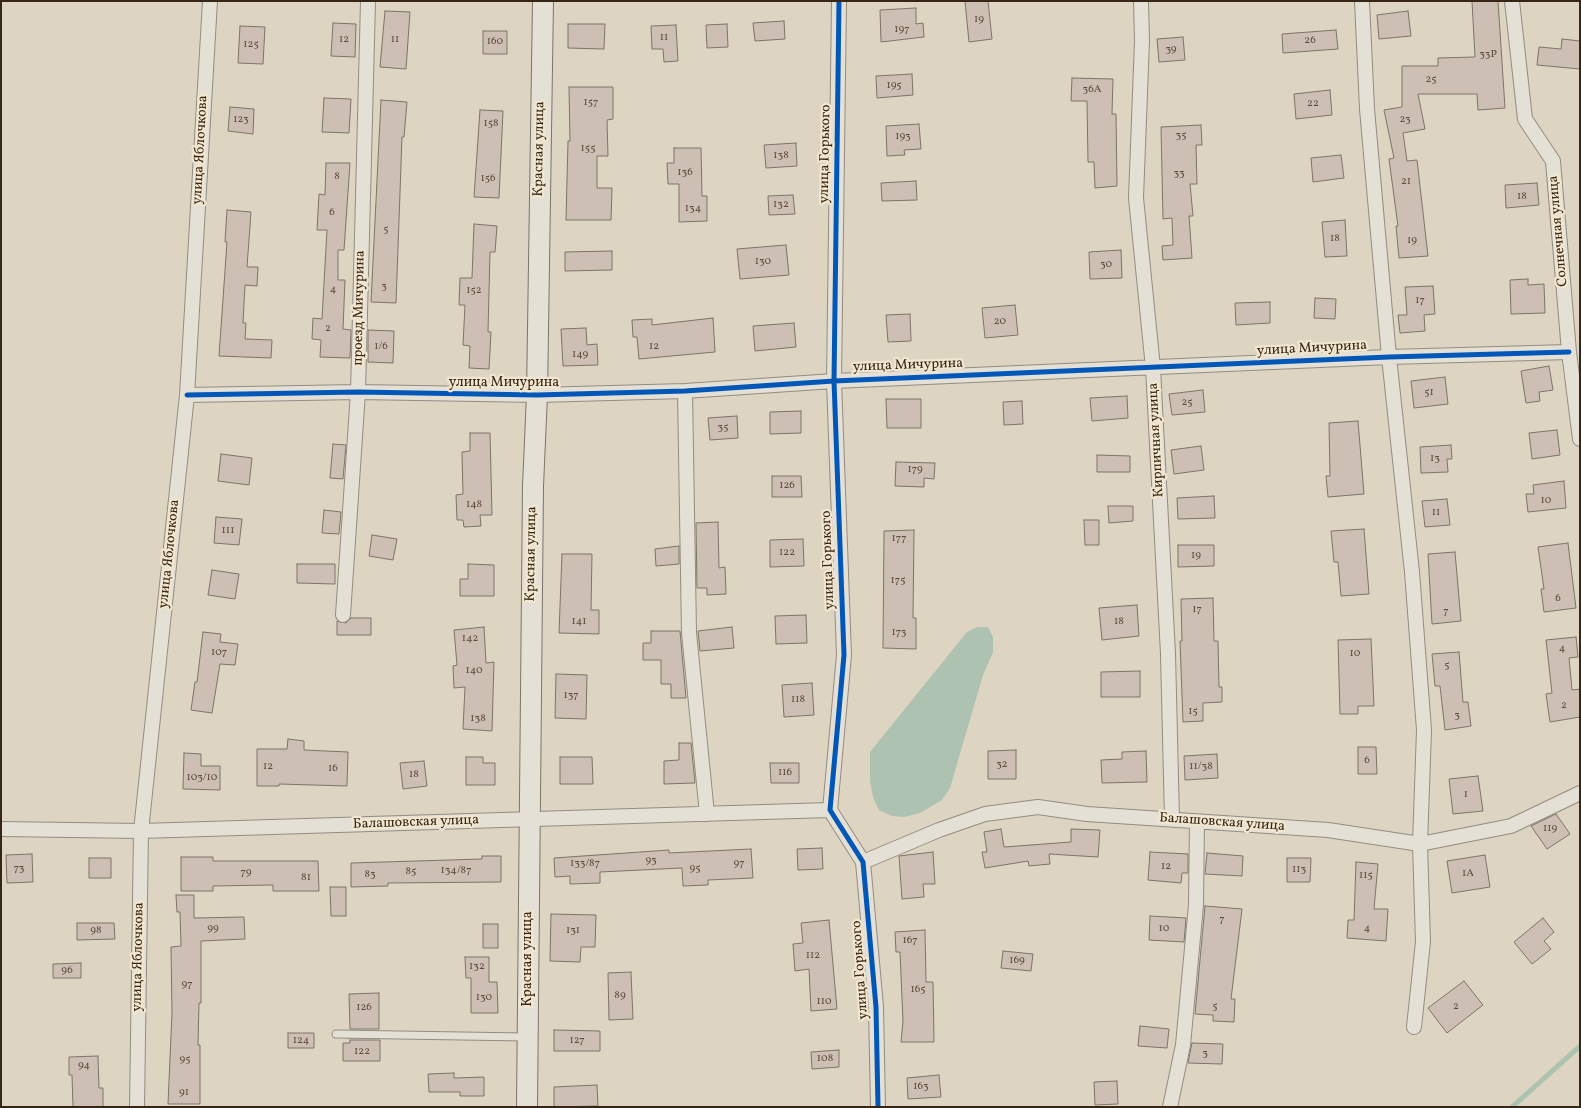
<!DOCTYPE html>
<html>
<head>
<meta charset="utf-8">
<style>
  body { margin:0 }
  #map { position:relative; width:1581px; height:1108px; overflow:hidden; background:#ddd4c1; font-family:Vollkorn,serif }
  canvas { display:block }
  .frame { position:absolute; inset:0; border:2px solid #372615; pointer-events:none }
</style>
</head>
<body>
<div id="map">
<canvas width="1581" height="1108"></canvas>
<div class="frame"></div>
</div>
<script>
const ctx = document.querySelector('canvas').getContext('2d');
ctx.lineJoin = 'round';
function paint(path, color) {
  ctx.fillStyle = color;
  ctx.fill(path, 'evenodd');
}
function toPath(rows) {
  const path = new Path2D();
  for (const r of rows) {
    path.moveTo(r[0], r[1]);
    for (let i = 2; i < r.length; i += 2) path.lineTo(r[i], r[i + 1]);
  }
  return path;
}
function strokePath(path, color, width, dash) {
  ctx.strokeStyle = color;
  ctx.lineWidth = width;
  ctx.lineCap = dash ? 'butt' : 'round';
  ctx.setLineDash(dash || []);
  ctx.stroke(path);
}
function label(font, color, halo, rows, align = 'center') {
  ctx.font = font + ' Vollkorn,serif';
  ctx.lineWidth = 4.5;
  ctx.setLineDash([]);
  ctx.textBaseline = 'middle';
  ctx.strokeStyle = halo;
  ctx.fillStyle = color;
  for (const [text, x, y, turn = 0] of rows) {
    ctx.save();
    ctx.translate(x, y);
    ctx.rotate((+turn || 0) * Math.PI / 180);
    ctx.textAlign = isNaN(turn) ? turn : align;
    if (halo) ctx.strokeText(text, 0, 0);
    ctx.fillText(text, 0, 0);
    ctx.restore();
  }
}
const water = toPath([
  [977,627,988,627,993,637,993,652,983,675,950,788,942,800,920,813,904,817,892,816,879,810,873,797,870,781,870,752,967,632]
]);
const stream = toPath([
  [1512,1107,1580,1046]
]);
const building = toPath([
  [965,1,988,1,992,39,969,42,965,1],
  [1472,1,1498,1,1505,108,1478,110,1477,94,1418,94,1425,129,1403,133,1407,161,1417,160,1428,256,1399,258,1396,226,1398,226,1389,159,1394,158,1384,110,1402,107,1402,66,1438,66,1438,58,1475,57,1472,1],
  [916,8,916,24,923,23,924,37,881,42,880,10,916,8],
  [385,11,410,12,406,69,380,67,385,11],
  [1408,11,1411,36,1379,39,1377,15,1408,11],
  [784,21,785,39,755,41,753,23,784,21],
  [333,23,356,24,355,57,331,56,333,23],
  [568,24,605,24,604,49,568,48,568,24],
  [727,24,728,47,707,48,706,25,727,24],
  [676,25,678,61,664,62,663,49,652,49,651,26,676,25],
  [240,26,265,27,263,64,238,63,240,26],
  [1336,30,1338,49,1283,53,1282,34,1336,30],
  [483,31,507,31,507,54,483,54,483,31],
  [1183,37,1185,60,1159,62,1157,39,1183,37],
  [1562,39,1580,41,1580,69,1537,65,1539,47,1561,49,1562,39],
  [912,74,913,95,877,98,876,76,912,74],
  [1072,78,1113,79,1112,114,1116,114,1117,186,1095,188,1094,162,1088,162,1087,101,1071,101,1072,78],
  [569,87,613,87,613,119,607,120,608,156,597,156,597,188,612,188,611,220,566,220,568,141,570,141,569,87],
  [1330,90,1332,115,1296,119,1294,94,1330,90],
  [324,98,351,99,349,133,322,132,324,98],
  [381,100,407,102,404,137,402,137,396,303,371,302,381,100],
  [230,107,254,109,253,134,228,131,230,107],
  [480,110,503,111,499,198,474,197,480,110],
  [919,124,921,149,904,150,905,155,887,156,886,126,919,124],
  [1201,125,1202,145,1196,145,1197,184,1190,184,1193,216,1189,216,1192,258,1163,260,1162,246,1173,245,1172,218,1163,219,1161,127,1201,125],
  [796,143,797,166,766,168,764,145,796,143],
  [674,148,701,148,702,196,707,196,707,221,679,222,679,184,668,184,667,163,674,163,674,148],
  [1341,155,1344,178,1313,182,1311,158,1341,155],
  [326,163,350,163,344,250,338,250,338,280,345,280,343,329,351,330,350,358,320,357,321,340,312,339,313,318,322,319,327,230,317,230,319,194,325,195,326,163],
  [916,181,917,200,882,201,881,183,916,181],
  [1537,183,1539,205,1506,208,1505,185,1537,183],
  [793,195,795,214,769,215,768,196,793,195],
  [227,210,251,212,247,267,258,267,257,286,245,285,243,323,246,323,245,339,272,340,271,358,219,356,227,242,225,242,227,210],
  [1345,220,1347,256,1325,257,1322,222,1345,220],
  [474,224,497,226,495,252,490,252,488,332,491,332,489,369,469,368,470,346,463,345,465,305,459,305,460,278,472,278,474,224],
  [786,245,789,275,740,279,737,249,786,245],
  [1121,250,1122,278,1090,279,1089,252,1121,250],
  [612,251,612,270,565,271,565,252,612,251],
  [1528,279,1528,285,1544,284,1545,313,1511,314,1510,280,1528,279],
  [1433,286,1435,314,1424,315,1425,331,1400,333,1398,315,1407,315,1405,287,1433,286],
  [1315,298,1336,299,1335,319,1314,318,1315,298],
  [1270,302,1270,323,1236,325,1235,303,1270,302],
  [1015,305,1018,335,985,338,982,308,1015,305],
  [910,314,911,341,888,342,886,315,910,314],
  [713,318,715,352,639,359,637,337,633,337,632,320,652,319,652,325,713,318],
  [794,323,796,347,755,351,753,326,794,323],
  [586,328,587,345,597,344,598,365,563,366,561,329,586,328],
  [368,330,394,331,393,363,368,362,368,330],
  [1549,366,1553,390,1539,392,1540,401,1526,403,1521,371,1549,366],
  [1445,377,1448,404,1414,408,1411,381,1445,377],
  [1203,390,1205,412,1172,415,1169,394,1203,390],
  [1127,396,1128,418,1092,421,1090,398,1127,396],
  [886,399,921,399,921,428,887,428,886,399],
  [1022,401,1023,424,1004,425,1003,402,1022,401],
  [801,411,801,433,770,434,770,412,801,411],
  [737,416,738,438,710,440,708,418,737,416],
  [1358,421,1364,494,1328,497,1326,476,1330,476,1329,423,1358,421],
  [1557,430,1560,455,1532,459,1529,433,1557,430],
  [470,433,490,433,492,515,480,515,481,526,464,527,463,520,457,520,456,495,463,494,462,452,470,451,470,433],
  [333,444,346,445,343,479,330,478,333,444],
  [1451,445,1452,459,1447,459,1448,472,1421,473,1420,447,1451,445],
  [1201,446,1204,470,1174,474,1171,450,1201,446],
  [221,454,252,458,249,485,218,481,221,454],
  [1097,455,1130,456,1130,472,1097,472,1097,455],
  [896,462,935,463,934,479,924,478,924,487,895,486,896,462],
  [772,476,801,476,802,497,772,497,772,476],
  [1564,481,1566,508,1528,512,1526,494,1534,494,1533,485,1564,481],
  [1214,496,1215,518,1178,519,1177,498,1214,496],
  [1447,499,1450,525,1425,527,1422,501,1447,499],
  [1108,506,1133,506,1133,521,1109,523,1108,506],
  [324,510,341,512,339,534,322,533,324,510],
  [216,517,242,519,239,545,214,543,216,517],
  [1084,520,1099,520,1099,545,1085,545,1084,520],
  [718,522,719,568,725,567,726,594,707,595,707,588,697,588,696,523,718,522],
  [1364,529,1369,594,1341,596,1338,562,1334,562,1331,531,1364,529],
  [914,530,913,618,916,618,916,649,883,648,884,531,914,530],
  [372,535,397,539,393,560,369,556,372,535],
  [803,539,804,566,770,567,770,540,803,539],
  [1568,543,1576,608,1544,612,1541,589,1544,589,1538,547,1568,543],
  [1178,545,1214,545,1214,566,1178,567,1178,545],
  [679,546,679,564,656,566,655,549,679,546],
  [1455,552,1461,621,1432,624,1428,554,1455,552],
  [562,554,592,554,591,610,599,610,599,634,559,633,562,554],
  [297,564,335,564,335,584,297,583,297,564],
  [468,564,494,565,494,596,460,596,460,579,468,579,468,564],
  [212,570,239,574,235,599,208,595,212,570],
  [1213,598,1214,641,1218,641,1219,687,1222,687,1222,702,1203,703,1203,721,1183,722,1180,641,1182,641,1181,599,1213,598],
  [1137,605,1139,636,1102,640,1099,608,1137,605],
  [806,615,807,643,776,644,775,616,806,615],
  [351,618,371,618,371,635,337,635,337,621,346,623,351,618],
  [484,627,486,663,494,662,492,731,463,729,465,687,454,688,453,666,457,665,454,630,484,627],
  [732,627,734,648,700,651,698,631,732,627],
  [651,631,680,631,686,698,671,698,671,684,661,684,661,660,643,660,643,643,651,643,651,631],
  [203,632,221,634,220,642,238,644,235,665,220,664,212,713,191,710,195,682,197,682,203,632],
  [1576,637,1578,657,1569,658,1572,690,1580,689,1580,717,1550,722,1546,694,1552,693,1546,640,1576,637],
  [1371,639,1374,706,1358,706,1358,714,1340,714,1338,640,1371,639],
  [1459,652,1463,702,1468,702,1471,726,1445,730,1440,686,1435,686,1432,654,1459,652],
  [1140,671,1140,697,1101,697,1101,672,1140,671],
  [556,674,587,675,586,719,555,718,556,674],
  [812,683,814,715,784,717,782,685,812,683],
  [288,739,304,741,304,750,348,752,347,786,279,784,279,786,257,786,257,749,287,749,288,739],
  [679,743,691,743,695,783,664,784,664,761,679,760,679,743],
  [1358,747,1376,747,1377,774,1358,774,1358,747],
  [1016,750,1016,779,988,779,988,751,1016,750],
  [1146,751,1147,782,1102,783,1101,760,1122,759,1122,752,1146,751],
  [184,753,201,754,201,766,220,766,220,790,183,789,184,753],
  [1217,754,1218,778,1185,780,1184,756,1217,754],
  [466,757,483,757,483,763,495,763,495,785,466,785,466,757],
  [560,757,592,757,593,784,560,784,560,757],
  [424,761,427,786,403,789,400,763,424,761],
  [770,763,799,763,799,783,771,783,770,763],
  [1478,776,1483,811,1453,814,1449,779,1478,776],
  [1556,814,1570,834,1547,849,1531,826,1556,814],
  [1001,829,1004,847,1071,842,1071,829,1100,830,1098,857,1049,854,1050,864,1029,866,1028,861,985,868,982,852,987,852,984,832,1001,829],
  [822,848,823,869,798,870,797,849,822,848],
  [751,849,753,878,708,880,708,885,683,886,682,868,600,872,600,883,570,884,570,876,555,877,554,858,669,850,669,853,751,849],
  [933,852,935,884,923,884,924,897,902,899,899,856,933,852],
  [1150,852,1188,854,1188,873,1182,873,1181,883,1148,880,1150,852],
  [1207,853,1243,856,1242,876,1205,874,1207,853],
  [32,854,33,882,7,883,6,855,32,854],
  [1485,855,1490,887,1452,893,1447,861,1485,855],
  [482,856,501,856,501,882,388,883,388,886,351,887,351,863,482,859,482,856],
  [181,857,213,857,213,861,318,861,319,891,273,891,273,885,213,886,213,891,181,891,181,857],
  [89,858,111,858,111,878,89,878,89,858],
  [1287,858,1311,858,1310,882,1287,882,1287,858],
  [1356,862,1378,864,1374,909,1388,909,1386,941,1347,938,1348,920,1354,920,1356,862],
  [330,887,346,887,346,916,331,916,330,887],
  [176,895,194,895,194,918,244,917,245,939,201,941,201,1003,199,1003,198,1045,200,1045,200,1104,168,1104,172,1013,171,947,181,946,180,912,177,912,176,895],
  [1205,906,1242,909,1231,999,1235,999,1234,1022,1213,1021,1213,1015,1195,1014,1205,906],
  [551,914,596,915,595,947,581,947,580,962,550,961,551,914],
  [1150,916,1186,918,1184,942,1149,940,1150,916],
  [1543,918,1554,932,1544,941,1551,949,1532,964,1514,942,1543,918],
  [829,920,837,1009,811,1011,809,969,795,971,793,944,803,943,801,923,829,920],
  [77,923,114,923,115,939,77,940,77,923],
  [483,924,498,924,498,948,483,948,483,924],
  [925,930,926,982,933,982,934,1042,901,1042,903,1021,900,952,896,952,895,932,925,930],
  [1003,951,1033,954,1031,971,1001,968,1003,951],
  [465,957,489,957,489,982,497,982,498,1013,471,1013,471,978,466,978,465,957],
  [81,963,81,978,53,978,53,964,81,963],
  [631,972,633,1019,609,1020,608,973,631,972],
  [1464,981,1483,1005,1447,1033,1428,1008,1464,981],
  [379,993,379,1029,350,1029,349,994,379,993],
  [1140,1026,1169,1029,1167,1048,1138,1046,1140,1026],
  [554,1030,600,1031,600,1051,554,1051,554,1030],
  [288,1033,314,1033,314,1048,288,1048,288,1033],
  [350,1040,380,1040,380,1061,343,1061,343,1043,350,1043,350,1040],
  [1192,1043,1223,1044,1222,1064,1188,1063,1192,1043],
  [839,1050,839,1067,812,1069,811,1052,839,1050],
  [98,1056,99,1088,103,1088,103,1107,73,1107,72,1075,69,1075,69,1057,98,1056],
  [454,1073,454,1078,484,1077,484,1096,460,1096,460,1092,429,1092,428,1074,454,1073],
  [939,1075,941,1097,908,1099,907,1078,939,1075],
  [1117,1081,1118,1104,1095,1105,1094,1082,1117,1081],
  [597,1085,598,1106,554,1107,554,1087,597,1085]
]);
const service = toPath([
  [336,1034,525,1037]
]);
const minor = toPath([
  [839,1,834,381,844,655,830,810,863,862,876,1007,878,1107],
  [1141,1,1142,41,1136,198,1153,368,1168,654,1172,819],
  [1362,1,1367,109,1389,357,1412,572,1424,730,1420,844,1423,942,1414,1027],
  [1512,1,1525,119,1553,161,1569,352,1580,439],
  [685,391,689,633,707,814],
  [187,395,358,392,537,395,685,391,834,381,1389,357,1569,352],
  [343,615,358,392,368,1],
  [1,829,141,831,830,810],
  [863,862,939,830,985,814,1038,807,1087,814,1328,830,1420,844,1511,826,1580,793],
  [137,1107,141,831,187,395,210,1],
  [1170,1107,1183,1045,1196,905,1197,822]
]);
const secondary = toPath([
  [527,1107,533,486,537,395,543,1]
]);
const cycleway = toPath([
  [839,1,834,381,844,655,830,810,863,862,876,1007,878,1107],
  [187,395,358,392,537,395,685,391,834,381,1389,357,1569,352]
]);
const numberNames = [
  ["19",979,20],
  ["197",902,30],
  ["11",664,38],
  ["12",344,40],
  ["11",395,40],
  ["26",1310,41],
  ["160",495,42],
  ["125",251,45],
  ["39",1171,50],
  ["33Р",1488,55],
  ["25",1431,80],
  ["195",894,86],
  ["36А",1092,90],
  ["157",591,103],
  ["22",1313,104],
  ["123",241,120],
  ["23",1405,120],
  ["158",491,124],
  ["35",1181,136],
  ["193",903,137],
  ["155",588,149],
  ["138",781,156],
  ["136",685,173],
  ["33",1179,174],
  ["8",337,177],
  ["156",488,179],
  ["21",1406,182],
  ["18",1522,197],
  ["132",781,205],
  ["134",693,209],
  ["6",332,213],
  ["5",386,230],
  ["18",1335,239],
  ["19",1412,241],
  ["130",763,262],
  ["30",1106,265],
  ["3",384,287],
  ["4",333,290],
  ["152",474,291],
  ["17",1420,301],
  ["20",1000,322],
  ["2",328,329],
  ["1/6",381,347],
  ["12",654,347],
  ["149",580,355],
  ["51",1429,393],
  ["25",1187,403],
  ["35",723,428],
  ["13",1435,459],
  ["179",915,470],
  ["126",787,486],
  ["10",1546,501],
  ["148",474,505],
  ["11",1436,513],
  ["111",228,531],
  ["177",899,539],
  ["122",787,553],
  ["19",1196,556],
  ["175",898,581],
  ["6",1558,599],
  ["17",1197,610],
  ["7",1446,612],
  ["141",579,622],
  ["18",1119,622],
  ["173",899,633],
  ["142",470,639],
  ["4",1562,649],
  ["107",219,653],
  ["10",1355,654],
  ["5",1447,666],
  ["140",474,671],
  ["137",571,696],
  ["118",798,700],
  ["2",1564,706],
  ["15",1193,712],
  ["3",1457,716],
  ["138",478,719],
  ["6",1367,761],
  ["32",1002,765],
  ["12",268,767],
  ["11/38",1201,767],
  ["16",333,769],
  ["116",785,773],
  ["18",414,775],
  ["103/10",202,778],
  ["1",1466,795],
  ["119",1550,829],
  ["93",651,861],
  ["133/87",585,864],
  ["97",739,864],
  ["12",1166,867],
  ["73",19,869],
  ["95",695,869],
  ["113",1299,870],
  ["134/87",456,871],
  ["85",411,872],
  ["79",246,873],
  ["1А",1468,874],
  ["83",370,875],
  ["115",1366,876],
  ["81",306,878],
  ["7",1222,920],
  ["99",213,929],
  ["10",1164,929],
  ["4",1367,929],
  ["98",96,931],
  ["131",573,931],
  ["167",910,941],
  ["112",813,956],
  ["169",1017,961],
  ["132",477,967],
  ["96",67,971],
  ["97",187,985],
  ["165",918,990],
  ["89",620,996],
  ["130",484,998],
  ["110",824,1002],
  ["5",1215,1007],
  ["2",1456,1007],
  ["126",364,1008],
  ["124",301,1041],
  ["127",577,1041],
  ["122",362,1052],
  ["3",1205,1054],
  ["108",825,1059],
  ["95",185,1060],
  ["94",84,1066],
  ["163",921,1087],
  ["91",184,1093]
];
const streetNames = [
  ["Красная улица",540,149,-89],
  ["улица Яблочкова",201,150,-87],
  ["улица Горького",826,154,-89],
  ["Солнечная улица",1559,231,-95],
  ["проезд Мичурина",360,308,-89],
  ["улица Мичурина",1312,349,-3],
  ["улица Мичурина",908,366,-2],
  ["улица Мичурина",504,383],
  ["Кирпичная улица",1157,440,-93],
  ["улица Яблочкова",170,554,-84],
  ["Красная улица",532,554,-89],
  ["улица Горького",829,560,-92],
  ["Балашовская улица",416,823,-2],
  ["Балашовская улица",1222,823,4],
  ["улица Яблочкова",139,957,-89],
  ["Красная улица",528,959,-90],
  ["улица Горького",861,970,-94]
];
paint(water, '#adc2b0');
strokePath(stream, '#adc2b0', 5);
paint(building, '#cdbfb3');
strokePath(building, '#7c7468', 1);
strokePath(service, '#938c80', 9);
strokePath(minor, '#938c80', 16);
strokePath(secondary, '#7c7468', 22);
strokePath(service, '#e5e0d6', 7);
strokePath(minor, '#e5e0d6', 14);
strokePath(secondary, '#e5e0d6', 20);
strokePath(cycleway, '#0057b8', 5);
label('11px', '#5c4c3c', null, numberNames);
label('14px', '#372615', '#f1e6cf', streetNames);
</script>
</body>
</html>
